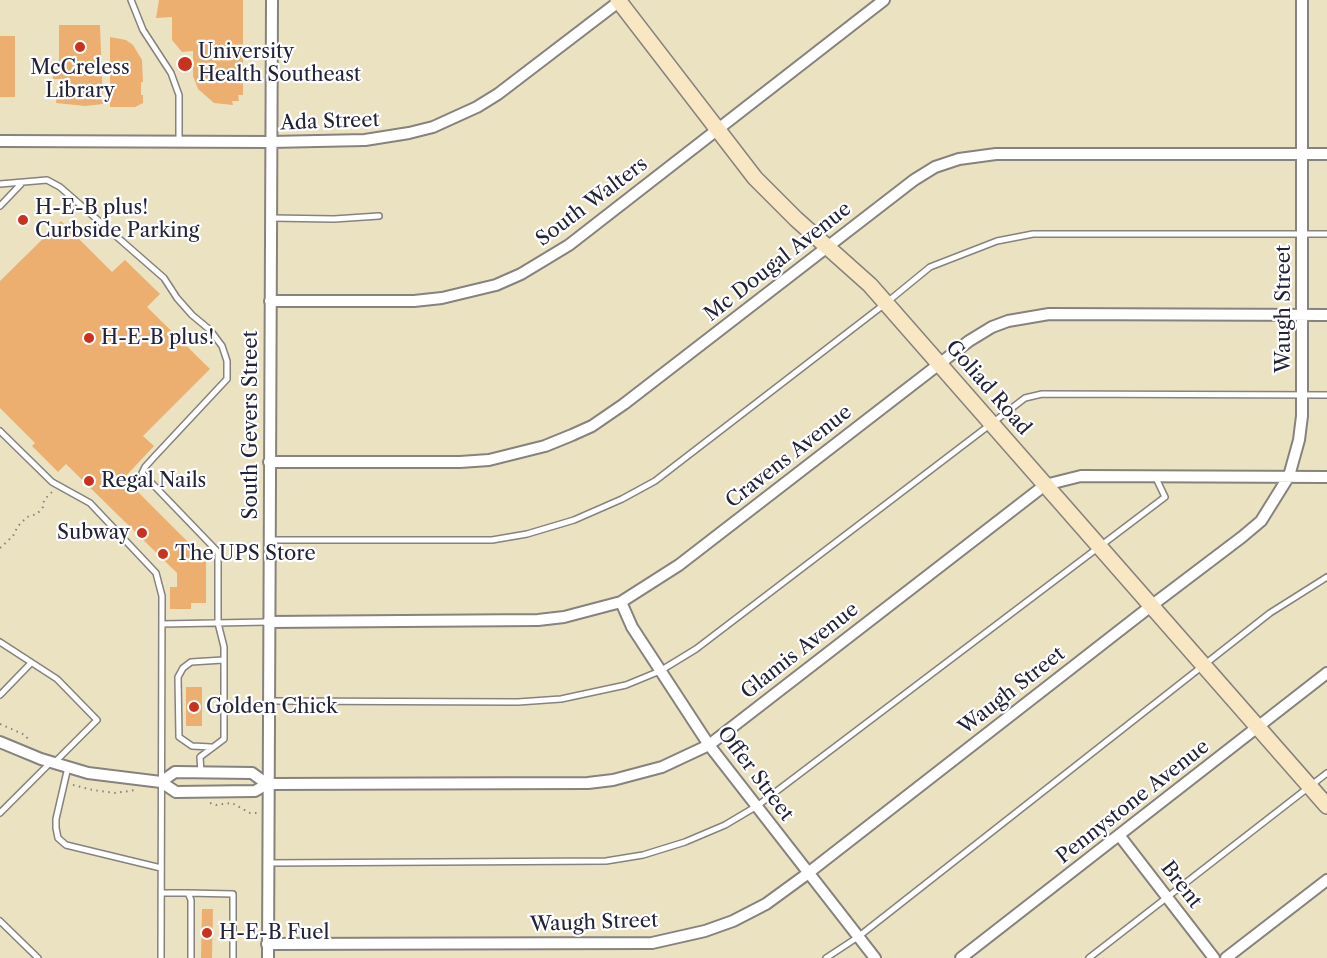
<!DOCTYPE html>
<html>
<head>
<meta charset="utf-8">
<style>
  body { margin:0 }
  canvas { display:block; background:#ebe2c2 }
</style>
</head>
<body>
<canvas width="1327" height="958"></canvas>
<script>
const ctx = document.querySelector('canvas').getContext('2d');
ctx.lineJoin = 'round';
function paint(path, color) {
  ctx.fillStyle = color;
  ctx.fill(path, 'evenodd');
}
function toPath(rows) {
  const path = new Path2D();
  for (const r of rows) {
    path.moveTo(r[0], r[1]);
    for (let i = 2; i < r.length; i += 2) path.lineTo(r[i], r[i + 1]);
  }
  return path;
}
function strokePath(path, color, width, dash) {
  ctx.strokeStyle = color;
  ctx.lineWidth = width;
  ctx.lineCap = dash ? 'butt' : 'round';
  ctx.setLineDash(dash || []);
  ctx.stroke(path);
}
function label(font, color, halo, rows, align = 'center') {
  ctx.font = font + ' "Libre Caslon Text",serif';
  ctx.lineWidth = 4.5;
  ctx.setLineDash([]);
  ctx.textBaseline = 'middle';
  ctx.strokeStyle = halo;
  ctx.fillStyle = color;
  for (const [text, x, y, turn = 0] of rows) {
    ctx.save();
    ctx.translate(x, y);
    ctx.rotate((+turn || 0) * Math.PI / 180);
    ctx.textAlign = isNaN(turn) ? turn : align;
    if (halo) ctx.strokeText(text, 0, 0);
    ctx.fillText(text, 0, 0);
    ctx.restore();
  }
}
const building = toPath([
  [159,0,243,0,243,95,238,95,239,101,232,101,233,105,214,103,198,89,193,76,193,51,182,52,172,40,172,17,156,18],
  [59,25,100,25,103,104,85,106,56,103,59,79,53,79,53,69,59,69],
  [0,36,15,36,15,97,0,97],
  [110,37,126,40,133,45,142,60,143,82,141,82,141,95,143,95,143,103,135,107,110,107],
  [61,221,112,272,125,260,160,294,147,307,210,369,143,436,154,446,124,478,206,560,206,603,191,603,191,609,170,609,170,587,177,587,177,573,66,464,58,472,32,446,35,443,0,408,0,281],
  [186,687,202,687,202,726,186,726],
  [202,909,213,909,212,958,201,958]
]);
const path = toPath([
  [0,548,13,536,18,526,27,517,37,514,43,507,44,500,54,490],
  [0,724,25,735,28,739,28,742],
  [73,785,93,790,116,793,135,790],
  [210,803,216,805,232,803,250,813,257,813]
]);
const lane = toPath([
  [131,0,143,30,171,73,179,95,179,142],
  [0,184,47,180,60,187,164,278,177,298,192,315,210,330,222,346,227,361,227,379,155,456,145,467,142,473,218,552,218,623,224,647,224,739,200,757,201,773],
  [0,206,21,184],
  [271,218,334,219,379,216],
  [0,431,52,482,90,503,156,573,162,596,161,958],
  [270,540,492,540,527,534,574,520,622,499,655,481,886,303,930,267,997,241,1033,234,1327,234],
  [162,624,268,622],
  [0,642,57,679,97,720,55,762],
  [0,695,31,663],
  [270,701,518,702,561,699,626,685,660,671,696,649,1025,398,1042,394,1327,395],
  [211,747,192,746,179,737,178,677,183,668,191,662,223,660],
  [68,767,56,819,56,828,58,838,66,845,161,868],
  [0,813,51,762],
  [267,863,606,861,643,855,685,842,725,825,757,806,1165,497,1155,476],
  [161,893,188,893,191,900,191,958],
  [188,893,233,894,233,958],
  [0,921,38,958],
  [826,958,858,937,1270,613,1327,577],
  [1089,958,1327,773]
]);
const street = toPath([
  [0,141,271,142,365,140,409,133,433,127,477,107,498,94,621,0],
  [270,301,414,301,442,298,496,285,521,274,569,245,884,0],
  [269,462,460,462,489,460,545,446,572,435,592,426,624,404,914,180,935,167,959,159,996,154,1327,154],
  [621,602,632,627,709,745,875,958],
  [268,622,538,620,564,617,621,602,679,565,969,341,992,327,1008,321,1049,314,1327,315],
  [0,742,41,759,88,773,161,782,176,792,255,791,267,784,588,783,613,780,662,767,709,745,1045,485,1081,476,1327,477],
  [161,782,175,772,252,773,267,784],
  [1119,835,1214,958],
  [267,944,652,943,705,931,733,921,766,904,803,877,1151,606,1242,537,1261,521,1289,476,1299,440,1302,416,1302,0],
  [268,958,272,0],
  [961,958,1327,673],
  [1226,958,1327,880]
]);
const secondary = toPath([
  [618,0,755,178,796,219,870,285,1327,806]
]);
const markers = [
  [80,47,6,"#c8321e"],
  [185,64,8,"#c8321e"],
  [23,220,6,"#c8321e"],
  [89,338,6,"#c8321e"],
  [89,481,6,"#c8321e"],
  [142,533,6,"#c8321e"],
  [163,554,6,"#c8321e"],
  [194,707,6,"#c8321e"],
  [207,933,6,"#c8321e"]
];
const poiNames = [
  ["University",198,52],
  ["Health Southeast",198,75],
  ["McCreless",80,68,"center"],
  ["Library",80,91,"center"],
  ["H-E-B plus!",35,208],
  ["Curbside Parking",35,231],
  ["H-E-B plus!",101,338],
  ["Regal Nails",101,481],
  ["Subway",130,533,"right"],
  ["The UPS Store",175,554],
  ["Golden Chick",206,707],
  ["H-E-B Fuel",219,933]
];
const streetNames = [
  ["Ada Street",330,122,-2],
  ["South Walters",592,202,-37],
  ["Mc Dougal Avenue",778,262,-38],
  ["Waugh Street",1284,309,-90],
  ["Goliad Road",988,388,49],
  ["South Gevers Street",251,425,-90],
  ["Cravens Avenue",789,457,-38],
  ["Glamis Avenue",800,651,-38],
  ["Waugh Street",1012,691,-38],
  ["Offer Street",755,774,53],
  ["Pennystone Avenue",1133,802,-38],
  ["Brent",1181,885,52],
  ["Waugh Street",594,923,-2]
];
paint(building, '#ecaf6f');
strokePath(lane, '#86827e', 8);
strokePath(street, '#86827e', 14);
strokePath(secondary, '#86827e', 18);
strokePath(path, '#86827e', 2, [1.5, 4.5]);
strokePath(lane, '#fff', 5);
strokePath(street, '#fff', 10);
strokePath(secondary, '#f9e7c3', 15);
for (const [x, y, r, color] of markers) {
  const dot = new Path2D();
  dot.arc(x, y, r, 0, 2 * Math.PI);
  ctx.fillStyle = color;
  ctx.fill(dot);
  strokePath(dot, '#fff', 2);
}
label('20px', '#22223b', '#fff', poiNames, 'left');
label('20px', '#22223b', '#fff', streetNames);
</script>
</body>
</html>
